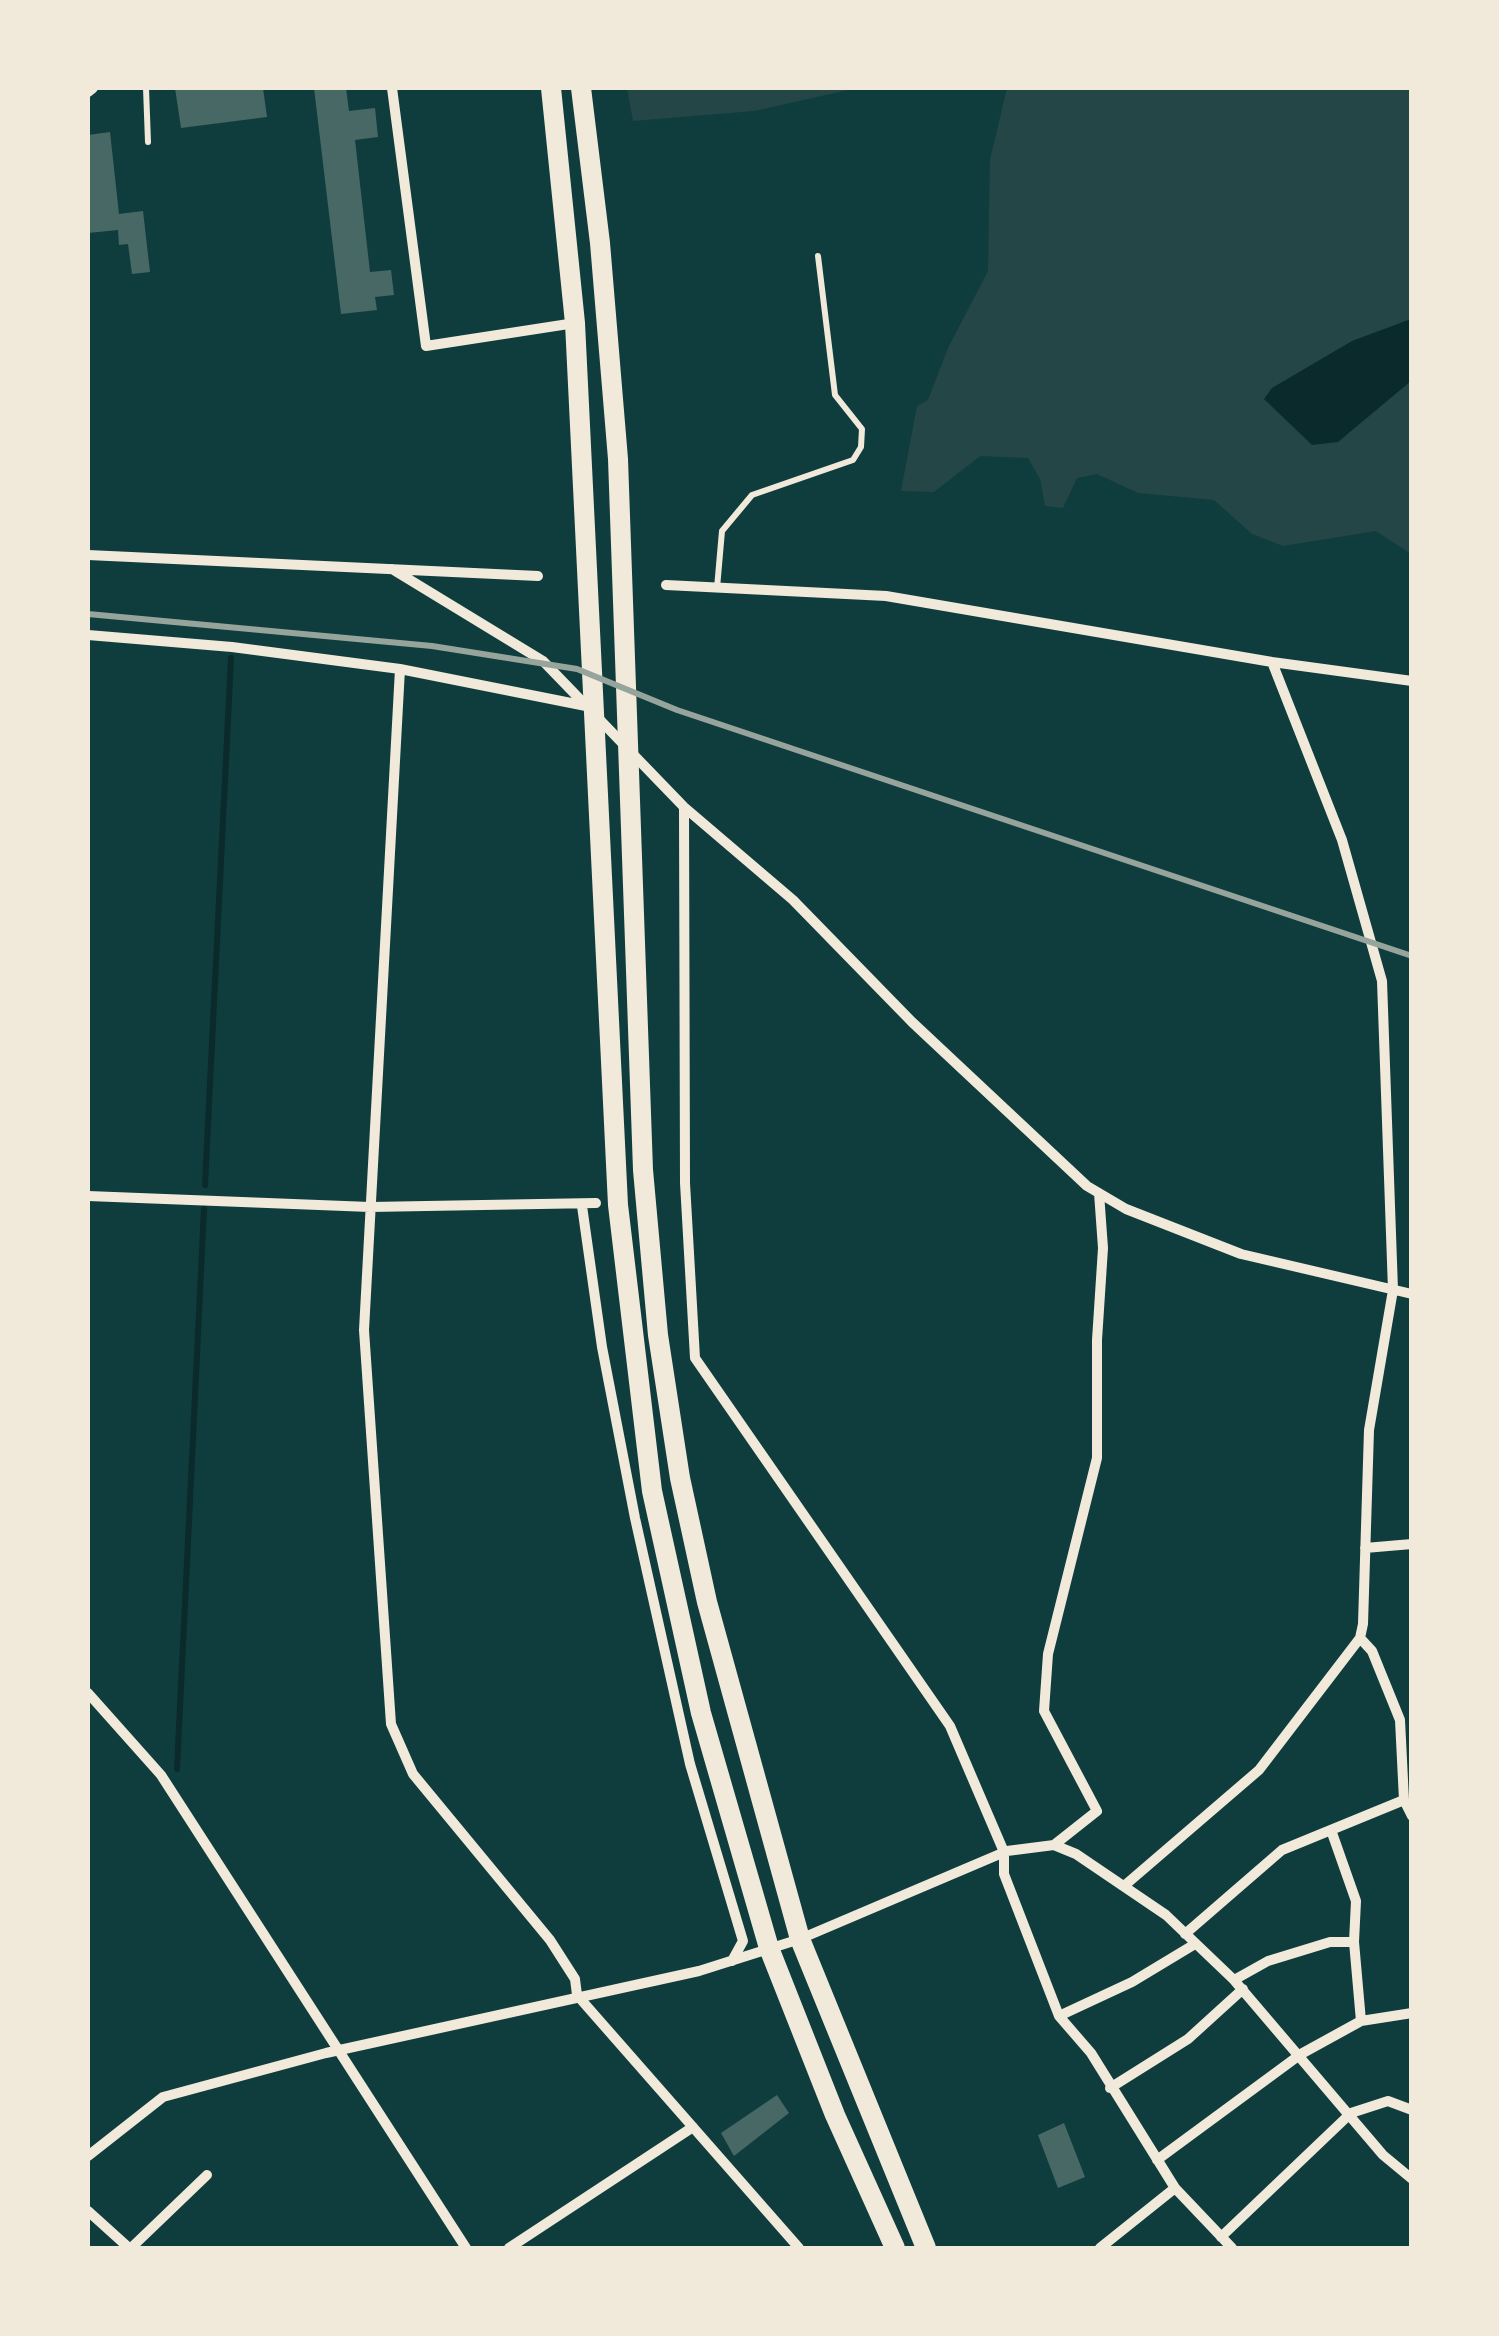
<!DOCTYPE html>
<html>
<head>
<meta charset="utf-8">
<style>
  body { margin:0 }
  #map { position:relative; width:1499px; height:2336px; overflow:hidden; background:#0f3d3e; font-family:"Asap Condensed",sans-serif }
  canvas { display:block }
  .frame { position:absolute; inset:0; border:90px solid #f1e9da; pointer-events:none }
</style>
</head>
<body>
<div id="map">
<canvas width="1499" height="2336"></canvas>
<div class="frame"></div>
</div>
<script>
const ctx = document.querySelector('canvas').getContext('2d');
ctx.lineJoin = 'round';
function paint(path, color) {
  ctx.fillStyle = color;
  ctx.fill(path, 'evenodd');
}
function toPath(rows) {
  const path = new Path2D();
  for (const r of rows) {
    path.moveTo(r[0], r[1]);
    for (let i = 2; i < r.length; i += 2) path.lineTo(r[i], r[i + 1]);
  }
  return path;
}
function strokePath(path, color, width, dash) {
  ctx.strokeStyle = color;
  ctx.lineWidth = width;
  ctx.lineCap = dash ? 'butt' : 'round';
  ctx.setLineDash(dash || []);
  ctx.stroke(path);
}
const green = toPath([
  [627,88,857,88,754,111,633,121],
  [1007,88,1411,88,1411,554,1376,531,1283,546,1252,534,1214,500,1138,493,1097,474,1077,478,1063,508,1045,506,1040,479,1028,458,980,456,934,492,901,491,917,406,928,400,948,348,988,271,990,160]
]);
const water = toPath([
  [1411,319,1411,381,1338,442,1312,445,1264,399,1272,388,1352,341]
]);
const stream = toPath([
  [205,1185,231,658],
  [177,1769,204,1209]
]);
const building = toPath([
  [175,88,263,88,267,117,181,128],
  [314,88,346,88,349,111,375,108,378,137,355,140,370,272,391,270,394,295,375,297,377,310,341,314],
  [110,132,119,214,143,211,150,272,132,274,128,244,119,245,118,230,88,233,88,135],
  [777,2095,789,2113,734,2156,721,2133],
  [1064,2123,1085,2177,1058,2188,1038,2135]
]);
const service = toPath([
  [146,88,148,142],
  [717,588,722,531,752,495,853,460,861,447,862,429,835,395,818,256]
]);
const minor = toPath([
  [392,88,426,346,575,323],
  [88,92,93,88],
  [88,555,538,576],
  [392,569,543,661,684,807,793,900,912,1022,1087,1186,1126,1209,1241,1254,1412,1294],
  [666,585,886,596,1272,662,1412,681],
  [88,635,232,647,400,669,586,706],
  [400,669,364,1330,391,1724,413,1774,550,1940,575,1979,577,1995,799,2248],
  [684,807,685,1183,695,1358,950,1726,1004,1852,1004,1874,1059,2016,1091,2053,1175,2188,1232,2248],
  [88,1196,370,1207,596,1203],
  [582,1206,602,1347,635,1518,690,1764,743,1941,732,1961],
  [1365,1548,1412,1544],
  [1360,1638,1372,1651,1400,1720,1404,1800,1412,1816],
  [88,1693,161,1775,466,2248],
  [1331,1830,1356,1901,1354,1942,1361,2021],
  [1054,1845,1097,1811,1044,1711,1048,1654,1097,1458,1097,1340,1103,1248,1099,1193],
  [1124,1886,1259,1770,1360,1638,1363,1624,1369,1430,1393,1290,1382,981,1342,840,1272,662],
  [1185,1934,1282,1850,1404,1800],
  [1234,1980,1268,1961,1330,1942,1354,1942],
  [1059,2016,1132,1982,1195,1944],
  [1110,2088,1188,2039,1243,1989],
  [88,2156,163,2097,326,2053,699,1971,800,1939,1007,1851,1054,1845,1076,1854,1166,1915,1234,1980,1383,2155,1412,2179],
  [1157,2160,1301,2054,1361,2021,1412,2013],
  [88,2211,129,2248],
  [1221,2237,1351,2113,1388,2101,1412,2110],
  [131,2248,207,2175],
  [509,2248,693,2127],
  [1100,2248,1175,2188]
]);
const trunk = toPath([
  [551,88,575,323,618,1205,652,1491,701,1713,769,1948,835,2115,895,2248],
  [581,88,600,243,618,459,643,1170,658,1335,680,1478,707,1602,800,1939,926,2248]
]);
const rail = toPath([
  [88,614,432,646,577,669,677,710,1412,956]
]);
paint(green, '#244646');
paint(water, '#0a2a2b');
strokePath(stream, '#0a2a2b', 6);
paint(building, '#486865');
strokePath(service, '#f1e9da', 6);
strokePath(minor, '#f1e9da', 10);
strokePath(trunk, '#f1e9da', 20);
strokePath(rail, '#97a49c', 6);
</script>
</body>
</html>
